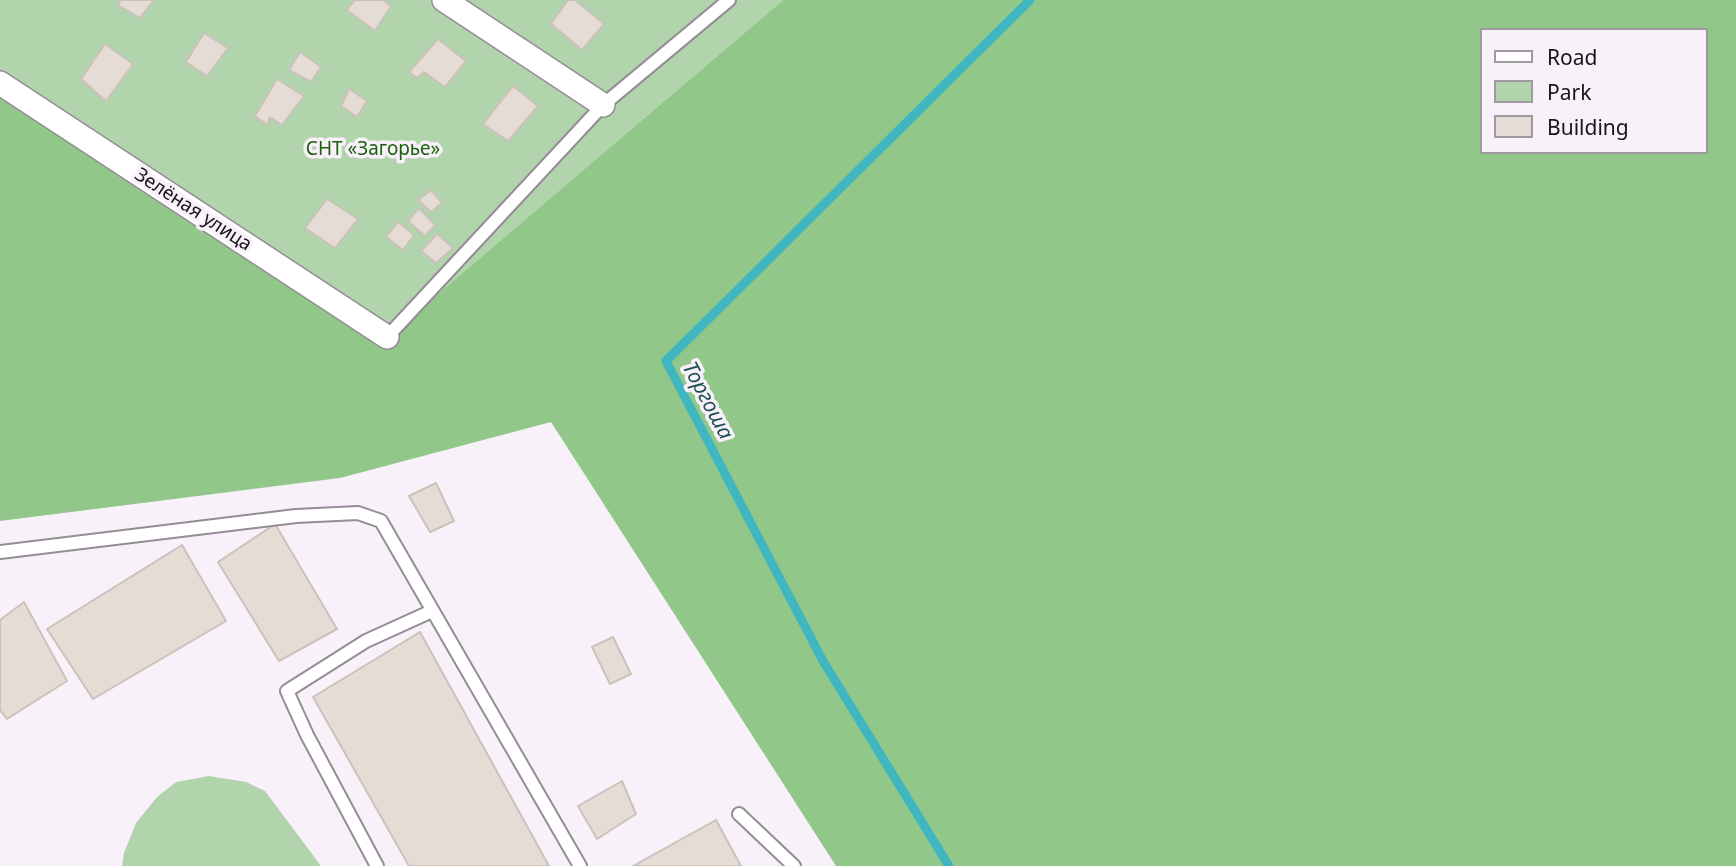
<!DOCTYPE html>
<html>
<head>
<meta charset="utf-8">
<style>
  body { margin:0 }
  #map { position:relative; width:1736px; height:866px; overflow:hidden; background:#f9f1fa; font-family:"Noto Sans",sans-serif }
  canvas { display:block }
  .legend { position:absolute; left:1480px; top:28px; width:228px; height:126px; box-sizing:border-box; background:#f9f1fa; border:2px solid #9f99a0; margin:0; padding:9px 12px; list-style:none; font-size:21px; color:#181518 }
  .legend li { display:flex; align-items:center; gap:14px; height:35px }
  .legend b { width:35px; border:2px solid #9f99a0 }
</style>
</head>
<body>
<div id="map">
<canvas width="1736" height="866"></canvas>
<ul class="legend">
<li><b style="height:9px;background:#fff"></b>Road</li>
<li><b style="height:19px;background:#b2d4ac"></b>Park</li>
<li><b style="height:19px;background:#e5dcd5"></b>Building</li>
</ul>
</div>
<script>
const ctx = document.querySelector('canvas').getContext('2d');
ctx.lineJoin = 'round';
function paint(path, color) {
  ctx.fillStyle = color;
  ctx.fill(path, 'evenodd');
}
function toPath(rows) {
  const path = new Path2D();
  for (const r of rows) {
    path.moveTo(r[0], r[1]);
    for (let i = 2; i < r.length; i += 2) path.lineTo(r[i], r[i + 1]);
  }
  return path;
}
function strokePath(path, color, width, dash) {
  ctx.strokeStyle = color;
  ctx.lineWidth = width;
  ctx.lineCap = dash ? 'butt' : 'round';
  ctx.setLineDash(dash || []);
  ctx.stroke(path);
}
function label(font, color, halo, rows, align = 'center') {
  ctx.font = font + ' "Noto Sans",sans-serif';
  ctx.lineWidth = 7;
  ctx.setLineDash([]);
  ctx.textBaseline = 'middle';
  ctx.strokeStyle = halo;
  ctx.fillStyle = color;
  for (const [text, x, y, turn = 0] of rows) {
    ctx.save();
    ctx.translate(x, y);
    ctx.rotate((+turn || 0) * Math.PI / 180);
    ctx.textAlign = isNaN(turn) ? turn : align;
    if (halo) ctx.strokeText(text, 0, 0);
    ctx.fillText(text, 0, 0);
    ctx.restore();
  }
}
const green = toPath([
  [0,0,783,0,387,337,0,97],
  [209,776,246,782,265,791,321,866,122,866,124,853,136,823,157,797,176,782]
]);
const forest = toPath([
  [783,0,1736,0,1736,866,836,866,551,422,340,478,0,521,0,97,387,337],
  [1482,30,1706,30,1706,152,1482,152]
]);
const stream = toPath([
  [949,866,823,661,666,361,1030,0]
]);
const building = toPath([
  [121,0,154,0,140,18,118,5,121,0],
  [355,0,383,0,391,6,375,31,347,10,355,0],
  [568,0,575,0,604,24,582,50,551,24,568,0],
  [204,33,228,48,207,76,186,62,204,33],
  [438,39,466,61,445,87,424,72,417,78,409,72,438,39],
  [105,44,133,64,106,101,81,79,105,44],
  [300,52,321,67,311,82,289,70,300,52],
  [277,79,304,96,282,125,270,117,267,125,255,116,277,79],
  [513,86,538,106,508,141,483,124,513,86],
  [349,89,367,101,357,117,341,106,349,89],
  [431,190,442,203,431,212,418,200,431,190],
  [327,199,358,219,335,248,305,228,327,199],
  [419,208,435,225,425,236,408,221,419,208],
  [398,222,414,235,403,250,386,237,398,222],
  [437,234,453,248,436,263,421,251,437,234],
  [436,483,454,521,430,532,409,496,436,483],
  [275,524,337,629,279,661,218,562,275,524],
  [182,545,226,621,93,699,47,629,182,545],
  [24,602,67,681,7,719,0,710,0,620,24,602],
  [420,632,549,866,409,866,313,697,420,632],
  [613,637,631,674,610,684,592,647,613,637],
  [622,781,636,814,597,839,578,806,622,781],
  [716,820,741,866,633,866,716,820]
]);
const service = toPath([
  [387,337,603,105,729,0],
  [0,552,296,516,358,513,381,521,580,866],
  [739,814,794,866],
  [377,866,307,735,287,691,366,641,432,611]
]);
const minor = toPath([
  [444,0,603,105],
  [0,83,387,337]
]);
const parkNames = [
  ["СНТ «Загорье»",373,150]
];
const streetNames = [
  ["Зелёная улица",193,210,33]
];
const waterNames = [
  ["Торгоша",707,401,62]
];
paint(green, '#b2d4ac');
paint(forest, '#91c889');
strokePath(stream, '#40b7c0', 9);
paint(building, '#e5dcd5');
strokePath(building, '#cbc2bb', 2);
strokePath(service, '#948d95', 16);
strokePath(minor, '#948d95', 26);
strokePath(service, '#fff', 12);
strokePath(minor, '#fff', 23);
label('19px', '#1a620d', '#f9f1fa', parkNames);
label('19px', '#181518', '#f9f1fa', streetNames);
label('italic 21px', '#1e5154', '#f9f1fa', waterNames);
</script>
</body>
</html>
